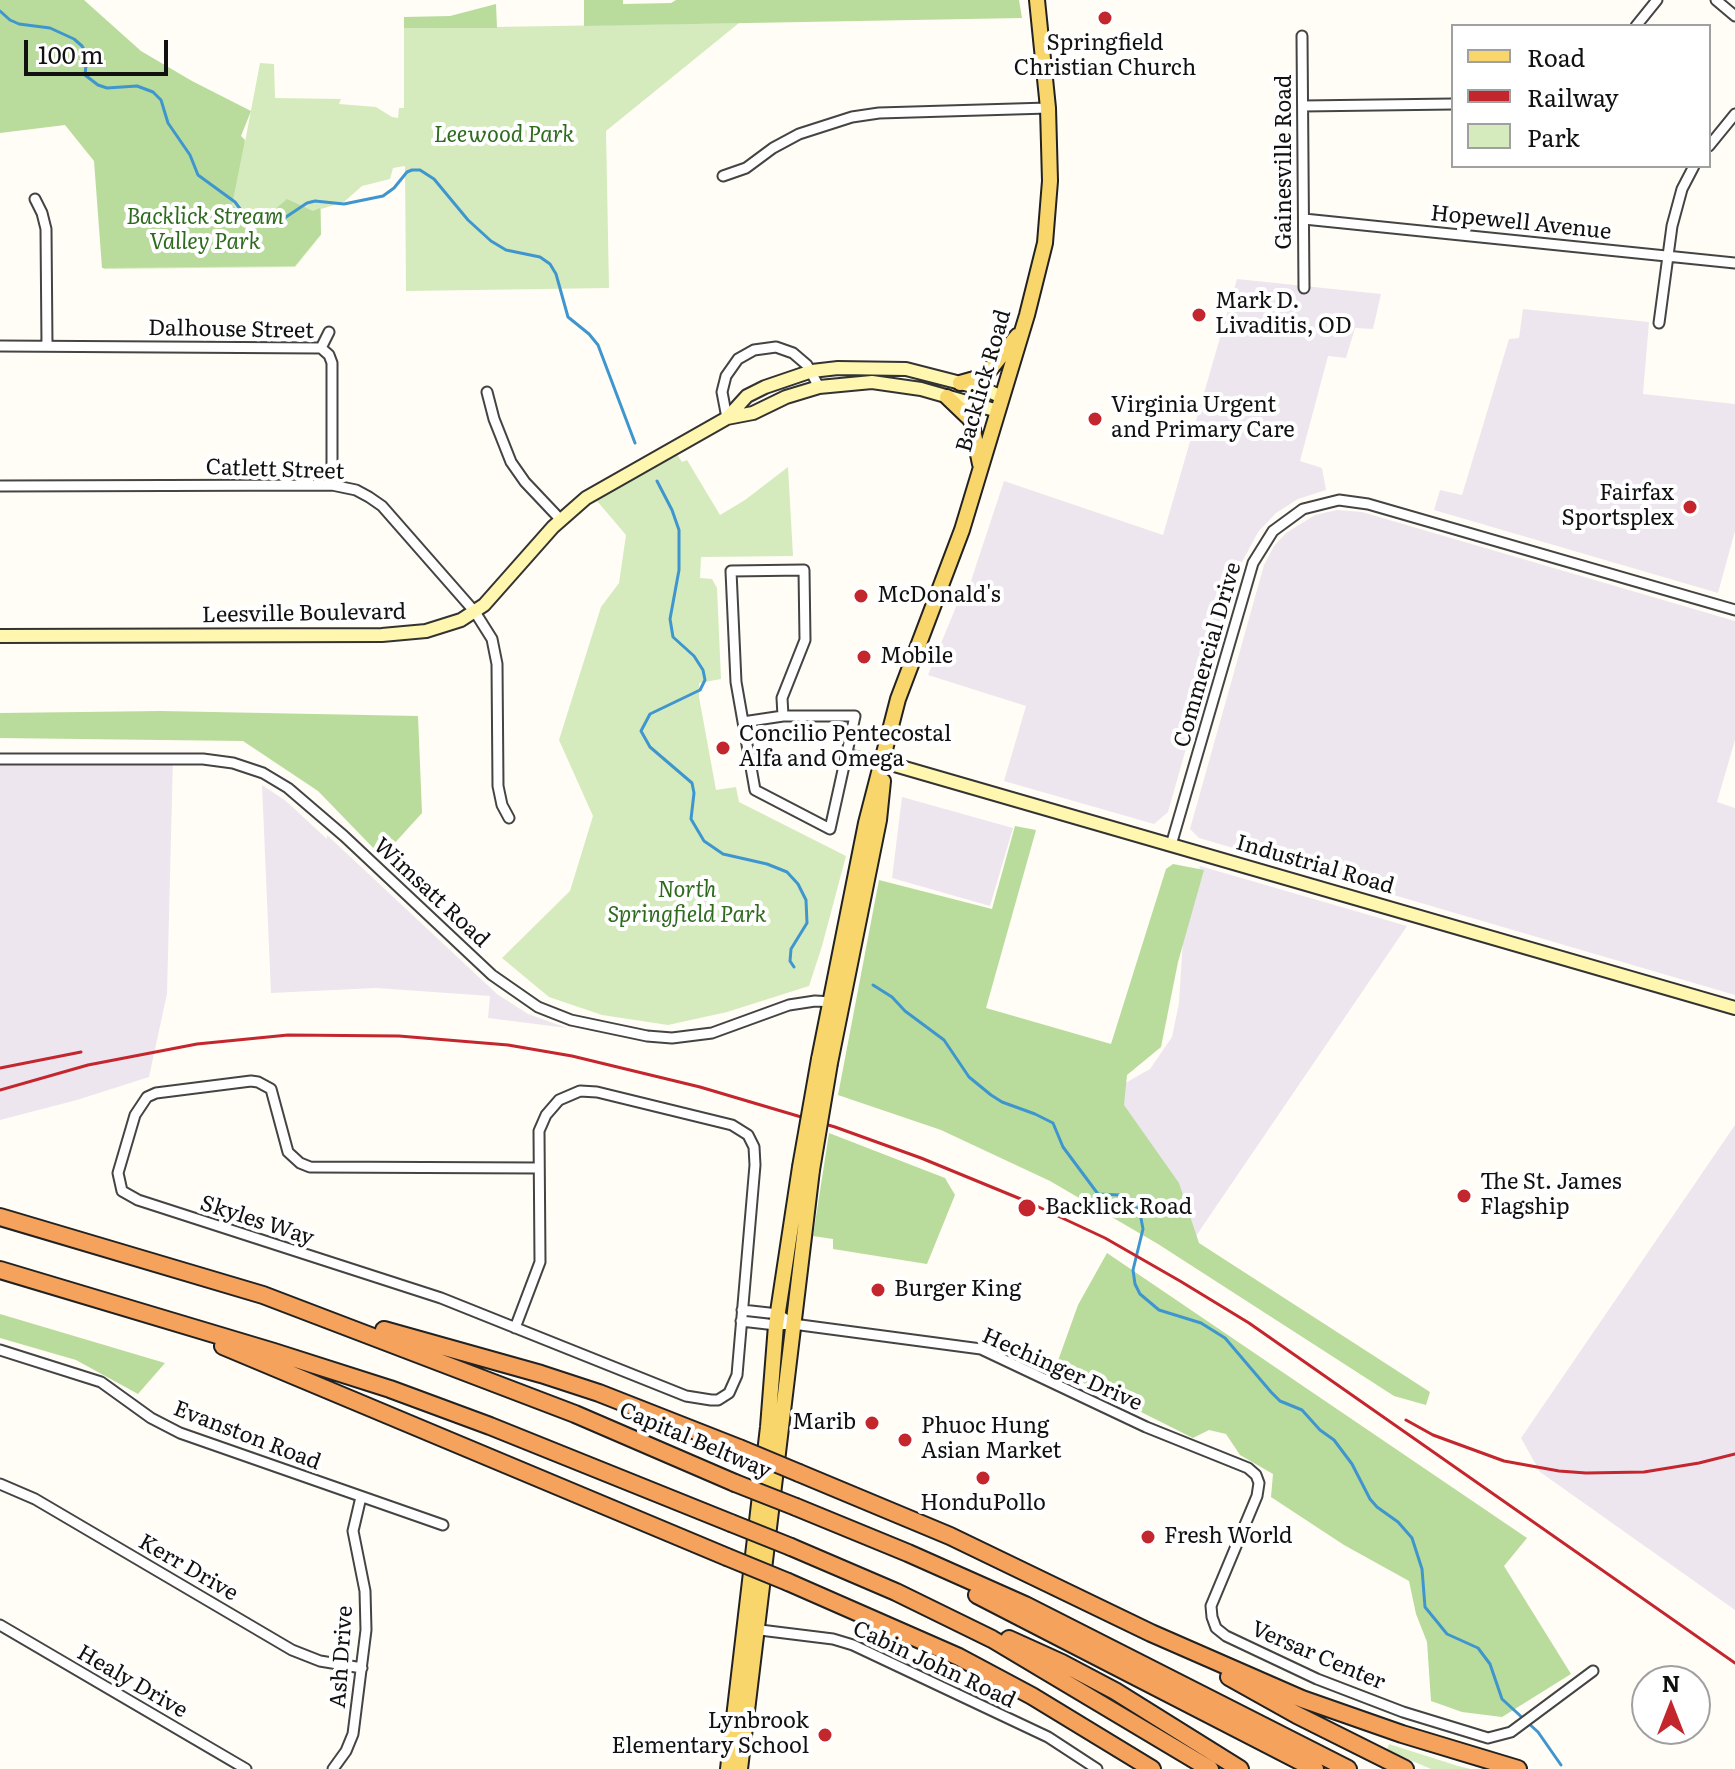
<!DOCTYPE html>
<html>
<head>
<meta charset="utf-8">
<style>
  body { margin:0 }
  #map { position:relative; width:1735px; height:1769px; overflow:hidden; background:#fffdf5; font-family:Literata,serif }
  canvas { display:block }
  .legend { position:absolute; left:1451px; top:24px; width:260px; height:144px; box-sizing:border-box; background:#fff; border:2px solid #a0a0a0; margin:0; padding:10px 14px; list-style:none; font-size:24px; color:#111 }
  .legend li { display:flex; align-items:center; gap:16px; height:40px }
  .legend b { width:40px; border:2px solid #a0a0a0 }
  .north { position:absolute; left:1631px; top:1665px; width:80px; height:80px; box-sizing:border-box; background:#fff; border:2px solid #a0a0a0; border-radius:50%; rotate:0deg; font-size:22px; font-weight:700; line-height:32px; text-align:center; color:#111 }
  .north::after { content:''; display:block; margin:auto; width:28px; height:36px; background:#c4262e; clip-path:polygon(50% 0,100% 100%,50% 72%,0 100%) }
  .scale { position:absolute; left:24px; top:40px; width:144px; height:36px; box-sizing:border-box; border:4px solid #111; border-top:0; padding-left:10px; font-size:24px; line-height:28px; white-space:nowrap; color:#111; -webkit-text-stroke:6px #fff; paint-order:stroke }
</style>
</head>
<body>
<div id="map">
<canvas width="1735" height="1769"></canvas>
<ul class="legend">
<li><b style="height:10px;background:#f9d66b"></b>Road</li>
<li><b style="height:10px;background:#c4262e"></b>Railway</li>
<li><b style="height:22px;background:#d5ebbd"></b>Park</li>
</ul>
<div class="north">N</div>
<div class="scale">100 m</div>
</div>
<script>
const ctx = document.querySelector('canvas').getContext('2d');
ctx.lineJoin = 'round';
function paint(path, color) {
  ctx.fillStyle = color;
  ctx.fill(path, 'evenodd');
}
function toPath(rows) {
  const path = new Path2D();
  for (const r of rows) {
    path.moveTo(r[0], r[1]);
    for (let i = 2; i < r.length; i += 2) path.lineTo(r[i], r[i + 1]);
  }
  return path;
}
function strokePath(path, color, width, dash) {
  ctx.strokeStyle = color;
  ctx.lineWidth = width;
  ctx.lineCap = dash ? 'butt' : 'round';
  ctx.setLineDash(dash || []);
  ctx.stroke(path);
}
function label(font, color, halo, rows, align = 'center') {
  ctx.font = font + ' Literata,serif';
  ctx.lineWidth = 8;
  ctx.setLineDash([]);
  ctx.textBaseline = 'middle';
  ctx.strokeStyle = halo;
  ctx.fillStyle = color;
  for (const [text, x, y, turn = 0] of rows) {
    ctx.save();
    ctx.translate(x, y);
    ctx.rotate((+turn || 0) * Math.PI / 180);
    ctx.textAlign = isNaN(turn) ? turn : align;
    if (halo) ctx.strokeText(text, 0, 0);
    ctx.fillText(text, 0, 0);
    ctx.restore();
  }
}
const industrial = toPath([
  [1237,279,1381,294,1373,329,1355,328,1346,358,1328,356,1300,461,1322,468,1326,490,1298,499,1276,513,1258,532,1242,562,1239,562,1168,812,1154,824,1004,781,1026,706,928,675,960,597,965,599,1004,481,1163,535],
  [1523,309,1649,322,1643,394,1735,404,1735,531,1718,593,1434,510,1440,490,1462,495,1509,339,1519,338],
  [1337,510,1362,512,1735,621,1735,740,1717,802,1735,808,1735,995,1199,838,1190,829,1264,565,1274,546,1286,533,1315,515],
  [0,755,173,759,167,994,149,1077,77,1100,0,1120],
  [262,785,286,801,327,839,327,835,497,994,528,1014,567,1028,488,1018,490,996,376,988,271,993],
  [902,797,1013,828,990,906,892,878],
  [1200,866,1407,926,1196,1236,1113,1090,1150,1069,1172,1037,1179,1003,1184,923],
  [1735,1125,1735,1610,1540,1472,1521,1438]
]);
const green = toPath([
  [404,18,492,27,739,23,606,131,609,288,406,291,405,166,393,168,390,179,362,186,344,202,321,209,321,235,295,267,103,269,188,198,245,142,260,63,274,64,275,98,341,99,339,104,376,107,392,117,398,118,399,108,404,108],
  [672,447,682,462,687,460,720,515,745,500,788,467,793,556,701,557,700,578,712,579,717,588,721,679,699,683,699,697,716,790,736,787,739,802,846,856,822,946,809,986,727,1012,668,1025,602,1015,549,997,502,958,570,891,593,816,559,740,601,607,619,583,626,535,591,494],
  [1389,1744,1458,1766,1471,1769,1431,1769,1387,1750]
]);
const forest = toPath([
  [0,0,84,0,141,51,192,81,251,111,241,136,245,140,232,205,246,218,266,217,287,199,313,211,320,208,321,234,295,266,102,268,94,161,65,125,0,133],
  [584,0,623,0,623,4,671,3,676,0,1019,0,1022,18,584,26],
  [496,4,497,28,404,28,404,17,450,16],
  [161,711,418,716,422,813,382,857,318,791,243,741,0,738,0,713],
  [1015,826,1036,830,986,1008,1111,1044,1166,869,1173,864,1204,870,1178,962,1161,1047,1127,1075,1124,1105,1179,1183,1199,1243,1430,1392,1426,1405,1394,1396,1158,1244,1050,1181,941,1130,838,1095,879,880,992,909],
  [829,1133,945,1178,955,1195,927,1264,833,1249,833,1239,813,1236],
  [1107,1253,1527,1538,1504,1566,1571,1674,1502,1717,1462,1712,1431,1701,1427,1642,1416,1614,1409,1581,1344,1545,1271,1497,1273,1474,1240,1455,1226,1434,1209,1430,1193,1438,1055,1369,1078,1305],
  [0,1314,165,1363,138,1394,76,1360,0,1338]
]);
const stream = toPath([
  [0,11,10,20,19,24,50,28,74,39,82,46,87,55,85,75,98,85,107,88,137,86,153,92,161,100,168,123,190,155,198,175,235,202,244,214,263,225,274,225,307,203,315,201,344,204,383,196,394,188,407,172,412,170,420,170,434,179,468,220,491,241,506,250,540,257,550,264,556,274,568,317,589,334,598,345,635,443],
  [657,481,672,510,679,530,679,570,670,619,673,637,694,656,703,670,705,680,700,690,650,714,641,731,650,747,692,783,694,793,691,819,704,841,723,854,767,864,787,872,798,884,806,900,807,923,791,949,790,961,794,967],
  [873,985,892,997,905,1011,944,1040,969,1077,991,1095,1002,1102,1035,1114,1053,1123,1063,1147,1098,1194,1119,1195,1128,1198,1134,1204,1140,1213,1143,1229,1133,1270,1135,1284,1140,1294,1159,1310,1201,1323,1225,1338,1271,1392,1280,1401,1302,1410,1320,1430,1334,1440,1352,1464,1370,1499,1377,1507,1398,1522,1412,1538,1422,1569,1425,1607,1447,1634,1478,1648,1490,1664,1502,1699,1538,1732,1561,1765]
]);
const street = toPath([
  [1716,0,1735,16],
  [1636,26,1657,0],
  [1302,36,1304,288],
  [1303,106,1453,104],
  [1709,146,1735,114],
  [723,176,746,168,773,148,799,134,852,117,879,113,1048,108],
  [35,199,42,213,46,229,47,345],
  [1304,219,1735,263],
  [1659,323,1672,226,1682,189,1694,166],
  [0,346,321,348,329,355,332,363,332,485],
  [321,348,329,332],
  [487,392,494,419,511,462,525,482,560,519],
  [727,418,722,392,726,376,738,359,754,350,776,347,793,353,807,365,819,387],
  [0,486,332,485,356,490,369,497,382,506,475,612,492,639,497,664,498,786,502,805,509,818],
  [743,722,783,716,855,716,830,829,755,790,736,682,731,571,804,570,805,640,782,698,783,716],
  [848,755,884,762],
  [0,759,203,759,233,763,263,773,288,788,344,836,492,975,538,1007,571,1020,647,1036,672,1038,712,1033,789,1005,815,1001,833,1002],
  [1171,845,1253,563,1273,531,1303,509,1339,500,1368,504,1735,610],
  [742,1310,778,1314,793,1324],
  [741,1321,776,1325,793,1324,981,1349,1146,1427,1248,1468,1256,1475,1259,1483,1257,1496,1211,1606,1212,1617,1216,1628,1226,1636,1317,1679,1403,1712,1488,1738,1511,1732,1593,1671],
  [515,1328,540,1262,539,1131,546,1115,559,1100,580,1091,597,1092,732,1125,748,1135,754,1147,755,1165,737,1375,729,1393,718,1400,711,1400,686,1396,441,1298,138,1200,122,1191,118,1173,135,1115,147,1097,156,1093,251,1081,258,1082,271,1089,288,1152,300,1163,310,1167,539,1168],
  [0,1350,101,1382,151,1418,180,1433,443,1525],
  [0,1484,35,1499,292,1650,320,1661,362,1668],
  [0,1625,246,1769],
  [752,1629,833,1639,853,1645,1048,1737,1097,1769],
  [333,1769,346,1751,353,1734,366,1630,365,1591,353,1531,361,1497]
]);
const secondary = toPath([
  [727,418,747,396,765,387,812,371,838,368,906,369,984,389,1002,397],
  [0,636,382,635,426,631,461,620,484,605,553,527,586,498,727,418,753,413,786,397,819,387,872,382,921,389,998,411],
  [884,762,1735,1008]
]);
const primary = toPath([
  [960,383,985,376,1017,336],
  [947,397,971,420,980,464],
  [819,1059,866,823,898,699,962,530,1027,315,1045,243,1050,181,1048,108,1037,0],
  [830,1063,879,820,883,781],
  [728,1769,768,1427,776,1325,800,1167],
  [740,1769,812,1170]
]);
const highway = toPath([
  [0,1217,263,1295,575,1414,735,1483],
  [0,1270,274,1352,390,1389,490,1426,731,1523],
  [384,1330,541,1374,599,1393,739,1448],
  [223,1346,727,1557],
  [799,1473,950,1536,1151,1633,1302,1699,1402,1734,1518,1769],
  [796,1507,908,1553,1025,1605,1348,1769],
  [791,1547,896,1592,992,1639,1210,1769],
  [788,1582,959,1657,1032,1696,1152,1769],
  [977,1595,1315,1769],
  [1009,1639,1062,1663,1115,1691,1240,1769],
  [1229,1677,1297,1715,1405,1769]
]);
const rail = toPath([
  [0,1068,81,1052],
  [0,1090,88,1065,197,1044,288,1035,399,1036,508,1045,572,1056,700,1087,835,1127,921,1158,1028,1202,1105,1238,1180,1281,1249,1323,1735,1663],
  [1406,1420,1433,1435,1504,1461,1559,1471,1586,1473,1644,1472,1699,1463,1735,1454]
]);
const primaryBridge = toPath([
  [800,1167,819,1059],
  [812,1170,830,1063]
]);
const highwayBridge = toPath([
  [739,1448,799,1473],
  [735,1483,796,1507],
  [731,1523,791,1547],
  [727,1557,788,1582]
]);
const markers = [
  [1105,18,8,"#c4262e"],
  [1199,315,8,"#c4262e"],
  [1095,419,8,"#c4262e"],
  [1690,507,8,"#c4262e"],
  [861,596,8,"#c4262e"],
  [864,657,8,"#c4262e"],
  [723,748,8,"#c4262e"],
  [1464,1196,8,"#c4262e"],
  [1027,1208,10,"#c4262e"],
  [878,1290,8,"#c4262e"],
  [872,1423,8,"#c4262e"],
  [905,1440,8,"#c4262e"],
  [983,1478,8,"#c4262e"],
  [1148,1537,8,"#c4262e"],
  [825,1735,8,"#c4262e"]
];
const poiNames = [
  ["Springfield",1105,44,"center"],
  ["Christian Church",1105,69,"center"],
  ["Mark D.",1215,302],
  ["Livaditis, OD",1215,327],
  ["Virginia Urgent",1111,406],
  ["and Primary Care",1111,431],
  ["Fairfax",1674,494,"right"],
  ["Sportsplex",1674,519,"right"],
  ["McDonald's",877,596],
  ["Mobile",880,657],
  ["Concilio Pentecostal",739,735],
  ["Alfa and Omega",739,760],
  ["The St. James",1480,1183],
  ["Flagship",1480,1208],
  ["Backlick Road",1045,1208],
  ["Burger King",894,1290],
  ["Marib",856,1423,"right"],
  ["Phuoc Hung",921,1427],
  ["Asian Market",921,1452],
  ["HonduPollo",983,1504,"center"],
  ["Fresh World",1164,1537],
  ["Lynbrook",809,1722,"right"],
  ["Elementary School",809,1747,"right"]
];
const parkNames = [
  ["Leewood Park",504,136],
  ["Backlick Stream",205,218],
  ["Valley Park",205,243],
  ["North",687,891],
  ["Springfield Park",687,916]
];
const streetNames = [
  ["Gainesville Road",1285,162,-90],
  ["Hopewell Avenue",1521,223,6],
  ["Dalhouse Street",231,330,1],
  ["Backlick Road",984,381,-74],
  ["Catlett Street",275,470,2],
  ["Leesville Boulevard",304,614,-1],
  ["Commercial Drive",1208,655,-74],
  ["Industrial Road",1315,865,16],
  ["Wimsatt Road",431,893,43],
  ["Skyles Way",257,1221,18],
  ["Hechinger Drive",1062,1370,24],
  ["Evanston Road",247,1436,21],
  ["Capital Beltway",695,1441,23],
  ["Kerr Drive",188,1568,30],
  ["Versar Center",1318,1656,23],
  ["Ash Drive",342,1657,-86],
  ["Cabin John Road",934,1665,25],
  ["Healy Drive",132,1682,30]
];
paint(industrial, '#eee6ef');
paint(green, '#d5ebbd');
paint(forest, '#b9dc9c');
strokePath(stream, '#3f96cf', 3);
strokePath(street, '#444', 13);
strokePath(secondary, '#333', 16);
strokePath(primary, '#222', 18);
strokePath(highway, '#222', 20);
strokePath(street, '#fff', 9);
strokePath(secondary, '#fff6b0', 12);
strokePath(primary, '#f9d66b', 14);
strokePath(highway, '#f5a25d', 16);
strokePath(rail, '#c4262e', 3);
strokePath(primaryBridge, '#222', 18, []);
strokePath(highwayBridge, '#222', 20, []);
strokePath(primaryBridge, '#f9d66b', 14);
strokePath(highwayBridge, '#f5a25d', 16);
for (const [x, y, r, color] of markers) {
  const dot = new Path2D();
  dot.arc(x, y, r, 0, 2 * Math.PI);
  ctx.fillStyle = color;
  ctx.fill(dot);
  strokePath(dot, '#fff', 3);
}
label('22px', '#111', '#fff', poiNames, 'left');
label('italic 22px', '#2f6b1f', '#fff', parkNames);
label('22px', '#111', '#fff', streetNames);
</script>
</body>
</html>
